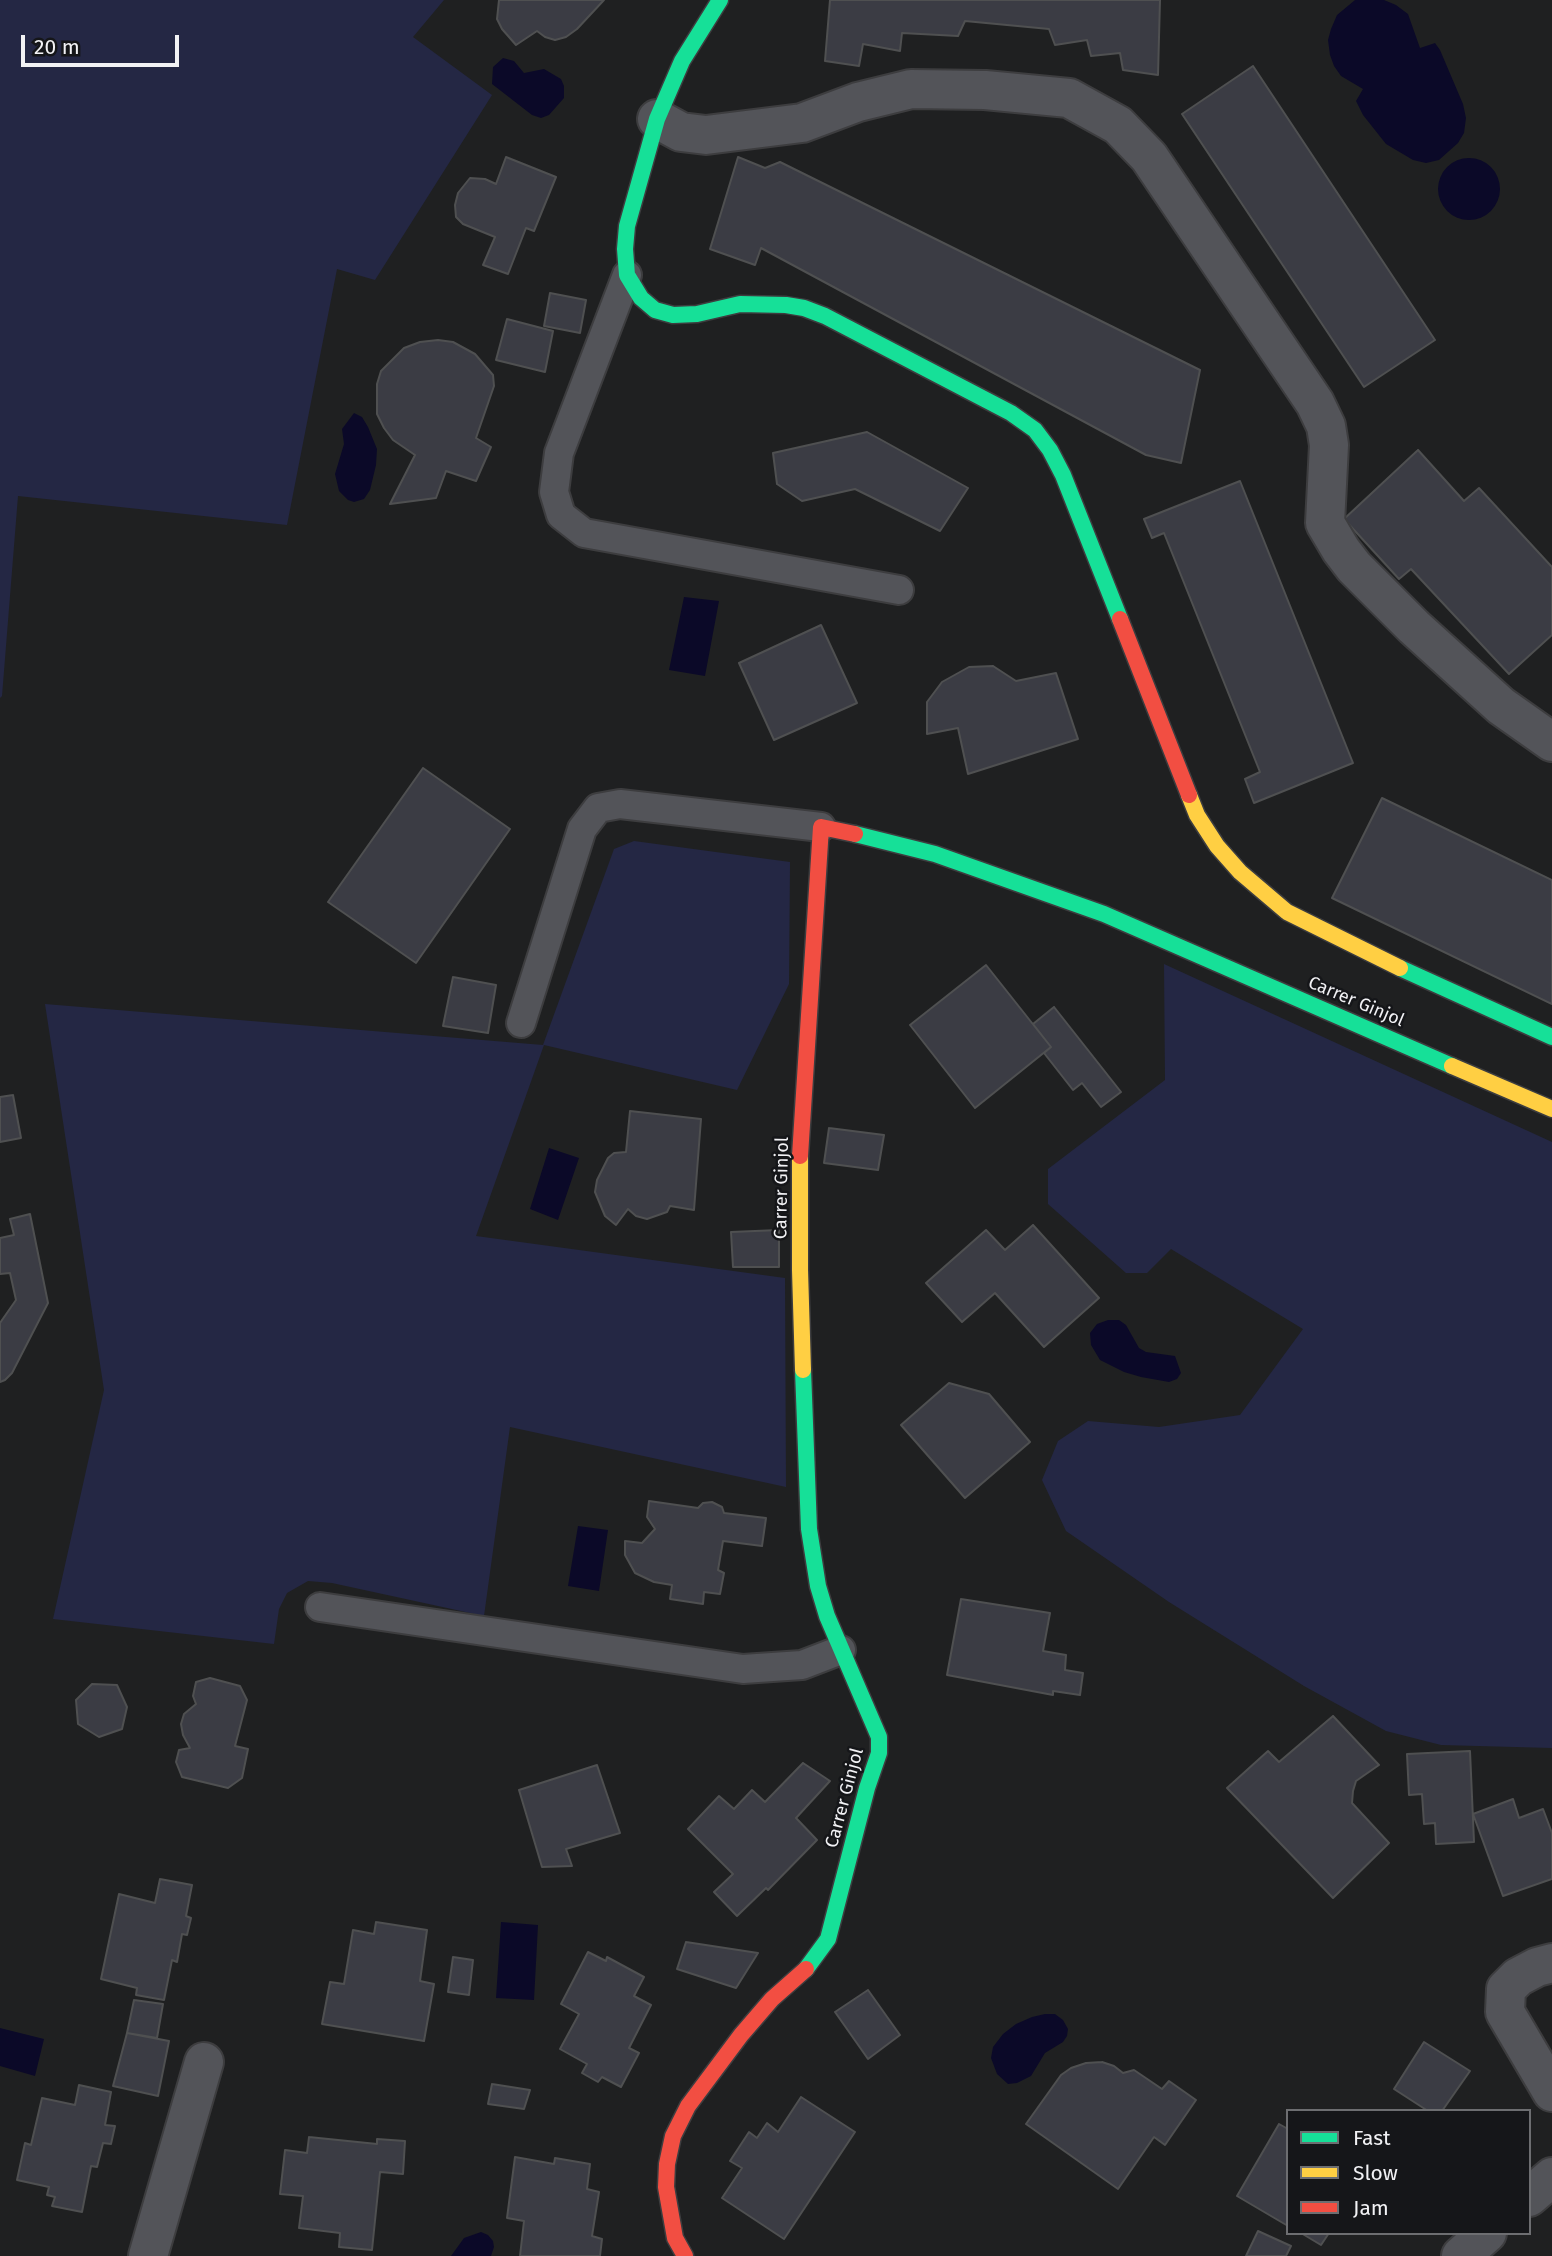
<!DOCTYPE html>
<html>
<head>
<meta charset="utf-8">
<style>
  body { margin:0 }
  #map { position:relative; width:1552px; height:2256px; overflow:hidden; background:#1f2021; font-family:"Fira Sans",sans-serif }
  canvas { display:block }
  .legend { position:absolute; left:1286px; top:2109px; width:245px; height:126px; box-sizing:border-box; background:#151619; border:2px solid #6d6e71; margin:0; padding:9px 12px; list-style:none; font-size:21px; color:#f2f2f5 }
  .legend li { display:flex; align-items:center; gap:14px; height:35px }
  .legend b { width:35px; border:2px solid #6d6e71 }
  .scale { position:absolute; left:21px; top:35px; width:158px; height:32px; box-sizing:border-box; border:4px solid #f2f2f5; border-top:0; padding-left:9px; font-size:21px; line-height:24px; white-space:nowrap; color:#f2f2f5; -webkit-text-stroke:5px #151619; paint-order:stroke }
</style>
</head>
<body>
<div id="map">
<canvas width="1552" height="2256"></canvas>
<ul class="legend">
<li><b style="height:9px;background:#16e098"></b>Fast</li>
<li><b style="height:9px;background:#ffcf43"></b>Slow</li>
<li><b style="height:9px;background:#f24e42"></b>Jam</li>
</ul>
<div class="scale">20 m</div>
</div>
<script>
const ctx = document.querySelector('canvas').getContext('2d');
ctx.lineJoin = 'round';
function paint(path, color) {
  ctx.fillStyle = color;
  ctx.fill(path, 'evenodd');
}
function toPath(rows) {
  const path = new Path2D();
  for (const r of rows) {
    if (r.length === 3) {
      path.moveTo(r[0] + r[2], r[1]);
      path.arc(r[0], r[1], r[2], 0, 2 * Math.PI);
      continue;
    }
    path.moveTo(r[0], r[1]);
    for (let i = 2; i < r.length; i += 2) path.lineTo(r[i], r[i + 1]);
  }
  return path;
}
function strokePath(path, color, width, dash) {
  ctx.strokeStyle = color;
  ctx.lineWidth = width;
  ctx.lineCap = dash ? 'butt' : 'round';
  ctx.setLineDash(dash || []);
  ctx.stroke(path);
}
function label(font, color, halo, rows, align = 'center') {
  ctx.font = font + ' "Fira Sans",sans-serif';
  ctx.lineWidth = 5;
  ctx.setLineDash([]);
  ctx.textBaseline = 'middle';
  ctx.strokeStyle = halo;
  ctx.fillStyle = color;
  for (const [text, x, y, turn = 0] of rows) {
    ctx.save();
    ctx.translate(x, y);
    ctx.rotate((+turn || 0) * Math.PI / 180);
    ctx.textAlign = isNaN(turn) ? turn : align;
    if (halo) ctx.strokeText(text, 0, 0);
    ctx.fillText(text, 0, 0);
    ctx.restore();
  }
}
const green = toPath([
  [0,0,444,0,413,37,492,95,375,280,337,269,287,525,18,496,2,696,0,698],
  [634,841,790,862,789,984,737,1090,544,1045,476,1236,785,1278,786,1487,510,1427,484,1616,332,1583,308,1581,287,1593,279,1609,274,1644,53,1619,104,1390,45,1004,543,1045,614,849],
  [1164,964,1552,1142,1552,1748,1441,1745,1386,1731,1304,1686,1169,1602,1066,1531,1042,1480,1058,1441,1088,1421,1159,1427,1240,1415,1303,1329,1171,1249,1147,1273,1126,1273,1048,1204,1048,1169,1165,1080]
]);
const water = toPath([
  [1355,0,1384,0,1396,5,1408,14,1420,48,1435,43,1440,50,1463,104,1466,118,1464,133,1458,143,1439,160,1426,163,1413,160,1386,144,1363,115,1356,101,1363,89,1341,76,1334,66,1330,55,1328,40,1331,29,1337,15],
  [503,58,514,61,524,73,544,69,561,79,564,86,564,98,549,115,541,118,532,115,492,84,493,67],
  [1469,189,31],
  [354,413,362,417,368,427,377,449,376,465,370,490,364,499,354,502,348,500,339,491,335,474,344,444,342,429],
  [684,597,719,601,705,676,669,670],
  [549,1148,579,1158,558,1220,530,1209],
  [1108,1320,1119,1320,1126,1325,1139,1348,1146,1352,1175,1356,1181,1373,1177,1379,1169,1382,1141,1377,1124,1372,1100,1360,1091,1345,1090,1333,1097,1324],
  [578,1526,608,1530,599,1591,568,1586],
  [501,1922,538,1925,534,2000,496,1998],
  [1045,2014,1055,2014,1063,2020,1068,2029,1067,2036,1063,2042,1045,2053,1031,2076,1017,2083,1008,2084,997,2074,991,2058,993,2047,1003,2034,1016,2024,1032,2017],
  [0,2028,44,2039,35,2076,0,2066],
  [481,2232,488,2235,493,2241,494,2247,491,2256,451,2256,464,2238]
]);
const building = toPath([
  [499,0,604,0,577,29,566,37,555,40,545,37,537,31,516,45,502,29,497,19,499,0],
  [830,0,1160,0,1158,75,1123,70,1120,53,1091,56,1087,40,1055,45,1049,29,965,21,958,36,902,33,900,51,863,44,859,66,825,61,830,0],
  [1253,66,1435,340,1364,387,1182,114,1253,66],
  [506,157,556,177,534,231,526,228,508,274,483,265,495,237,463,224,456,217,455,205,458,193,470,178,485,179,496,184,506,157],
  [738,157,765,168,780,162,1200,370,1181,463,1146,455,761,248,755,265,710,249,738,157],
  [550,293,586,300,580,333,544,326,550,293],
  [507,319,553,331,545,372,496,360,507,319],
  [438,340,453,342,475,354,493,375,494,386,476,438,491,447,476,481,446,471,436,498,390,504,415,455,393,440,384,428,377,414,377,384,381,371,404,348,420,342,438,340],
  [867,432,968,488,940,531,855,489,802,501,777,484,773,453,867,432],
  [1418,450,1464,501,1479,488,1552,567,1552,635,1509,674,1411,569,1399,579,1344,519,1418,450],
  [1240,481,1353,763,1254,803,1245,779,1260,772,1164,533,1152,538,1144,519,1240,481],
  [821,625,857,703,774,740,739,663,821,625],
  [993,666,1016,681,1056,673,1078,739,968,774,958,728,927,734,927,702,942,682,969,667,993,666],
  [423,768,510,829,416,963,328,902,423,768],
  [1382,798,1552,880,1552,1004,1332,898,1382,798],
  [986,965,1051,1047,975,1108,910,1025,986,965],
  [453,977,496,985,488,1033,443,1026,453,977],
  [1054,1007,1121,1092,1101,1107,1082,1083,1073,1090,1044,1053,1051,1047,1033,1024,1054,1007],
  [13,1095,21,1138,0,1142,0,1097,13,1095],
  [630,1111,701,1119,694,1210,670,1206,667,1212,647,1219,636,1216,628,1209,616,1225,605,1216,595,1192,597,1180,608,1158,614,1153,626,1152,630,1111],
  [829,1128,884,1135,878,1170,824,1163,829,1128],
  [30,1214,48,1303,12,1373,5,1380,0,1382,0,1323,16,1300,10,1273,0,1274,0,1238,14,1235,10,1219,30,1214],
  [1033,1225,1099,1298,1044,1347,995,1293,962,1322,926,1283,986,1230,1005,1250,1033,1225],
  [779,1230,779,1267,733,1267,731,1232,779,1230],
  [949,1383,989,1394,1030,1442,965,1498,901,1425,949,1383],
  [649,1501,698,1508,703,1503,712,1502,722,1507,724,1513,766,1518,762,1546,723,1541,718,1570,724,1573,720,1594,704,1592,703,1604,670,1599,672,1585,654,1582,635,1573,625,1555,625,1541,642,1543,655,1529,647,1517,649,1501],
  [961,1599,1050,1613,1043,1651,1066,1655,1065,1670,1083,1673,1080,1695,1053,1691,1053,1695,947,1675,961,1599],
  [210,1678,240,1686,247,1700,235,1746,248,1749,242,1778,228,1788,182,1777,176,1762,179,1750,190,1748,183,1735,181,1724,184,1714,196,1704,193,1696,196,1682,210,1678],
  [92,1684,117,1685,127,1707,122,1729,99,1737,78,1724,76,1700,92,1684],
  [1333,1716,1379,1765,1356,1781,1353,1791,1352,1803,1389,1843,1333,1898,1227,1788,1268,1751,1279,1762,1333,1716],
  [1470,1751,1474,1842,1436,1844,1435,1823,1424,1824,1422,1794,1409,1795,1407,1754,1470,1751],
  [803,1763,830,1781,796,1818,817,1840,768,1890,766,1888,737,1916,714,1892,733,1874,688,1829,719,1796,734,1809,752,1790,765,1802,803,1763],
  [597,1765,620,1833,566,1849,572,1866,542,1867,519,1790,597,1765],
  [1513,1799,1519,1818,1543,1809,1552,1833,1552,1879,1503,1896,1473,1814,1513,1799],
  [160,1879,192,1885,186,1916,191,1918,187,1935,182,1934,177,1962,172,1960,164,2000,136,1995,137,1988,101,1979,119,1894,155,1903,160,1879],
  [376,1922,427,1930,420,1981,434,1984,424,2041,322,2024,330,1982,344,1984,353,1930,374,1934,376,1922],
  [686,1942,758,1953,736,1988,677,1969,686,1942],
  [588,1952,606,1961,607,1957,644,1977,634,1996,651,2005,629,2048,639,2053,621,2087,602,2077,598,2082,582,2073,587,2064,560,2049,579,2014,561,2004,588,1952],
  [453,1957,473,1960,469,1995,448,1992,453,1957],
  [868,1990,900,2035,868,2059,835,2012,868,1990],
  [134,2000,163,2004,157,2038,127,2033,134,2000],
  [127,2033,169,2041,158,2096,113,2086,127,2033],
  [1424,2042,1470,2071,1442,2111,1428,2111,1394,2089,1424,2042],
  [1102,2062,1114,2066,1123,2073,1134,2070,1162,2089,1169,2081,1196,2100,1165,2145,1154,2137,1118,2189,1026,2124,1061,2075,1071,2068,1086,2063,1102,2062],
  [492,2084,530,2090,524,2109,488,2104,492,2084],
  [79,2085,111,2092,105,2125,115,2126,111,2144,103,2143,97,2167,91,2166,82,2212,52,2206,55,2197,47,2195,49,2187,17,2180,25,2143,31,2145,42,2098,75,2105,79,2085],
  [801,2097,855,2132,784,2239,722,2198,742,2168,730,2161,749,2132,757,2138,767,2123,778,2132,801,2097],
  [1279,2124,1288,2129,1288,2226,1237,2196,1279,2124],
  [309,2137,377,2144,377,2139,405,2141,403,2174,380,2172,372,2250,339,2247,340,2233,299,2228,303,2196,280,2194,285,2150,307,2153,309,2137],
  [515,2157,554,2164,555,2158,590,2164,587,2189,599,2192,592,2236,602,2239,600,2256,520,2256,524,2221,507,2218,515,2157],
  [1258,2231,1291,2246,1286,2256,1246,2256,1258,2231],
  [1301,2233,1329,2233,1321,2245,1301,2233]
]);
const lane = toPath([
  [627,275,559,453,554,492,561,515,584,533,899,590],
  [521,1023,582,829,598,808,620,804,821,827],
  [320,1607,743,1669,802,1665,841,1650]
]);
const street = toPath([
  [657,119,681,132,706,135,802,123,858,102,911,89,985,90,1069,98,1118,125,1149,157,1315,403,1326,426,1329,445,1325,523,1341,550,1354,567,1414,627,1501,706,1552,742],
  [1552,1963,1537,1967,1518,1977,1506,1989,1505,2012,1552,2092],
  [1529,2197,1552,2177],
  [148,2256,204,2062],
  [1461,2256,1487,2233]
]);
const fast = toPath([
  [720,0,682,61,657,119,627,226,625,249,627,275,641,298,655,310,673,315,697,314,740,304,786,305,804,308,825,316,1011,413,1035,430,1050,450,1063,475,1120,619],
  [855,834,935,854,1104,914,1452,1066],
  [1400,968,1552,1037],
  [803,1370,809,1529,818,1586,827,1616,879,1737,879,1753,867,1788,828,1939,806,1969]
]);
const slow = toPath([
  [1189,795,1197,815,1217,846,1240,872,1287,912,1400,968],
  [1452,1066,1552,1109],
  [800,1156,800,1270,803,1370]
]);
const jam = toPath([
  [1120,619,1189,795],
  [800,1156,821,827,855,834],
  [685,2256,675,2238,666,2187,667,2164,673,2136,688,2106,741,2035,772,1999,806,1969]
]);
const streetNames = [
  ["Carrer Ginjol",1356,1002,23],
  ["Carrer Ginjol",782,1188,-89],
  ["Carrer Ginjol",845,1798,-75]
];
paint(green, '#242744');
paint(water, '#0b0928');
paint(building, '#3b3c44');
strokePath(building, '#4f5051', 2);
strokePath(lane, '#3d3d3f', 32);
strokePath(street, '#3d3d3f', 42);
strokePath(fast, '#3d3d3f', 19);
strokePath(slow, '#3d3d3f', 19);
strokePath(jam, '#3d3d3f', 19);
strokePath(lane, '#535459', 28);
strokePath(street, '#535459', 38);
strokePath(fast, '#16e098', 16);
strokePath(slow, '#ffcf43', 16);
strokePath(jam, '#f24e42', 16);
label('18px', '#f2f2f5', '#151619', streetNames);
</script>
</body>
</html>
